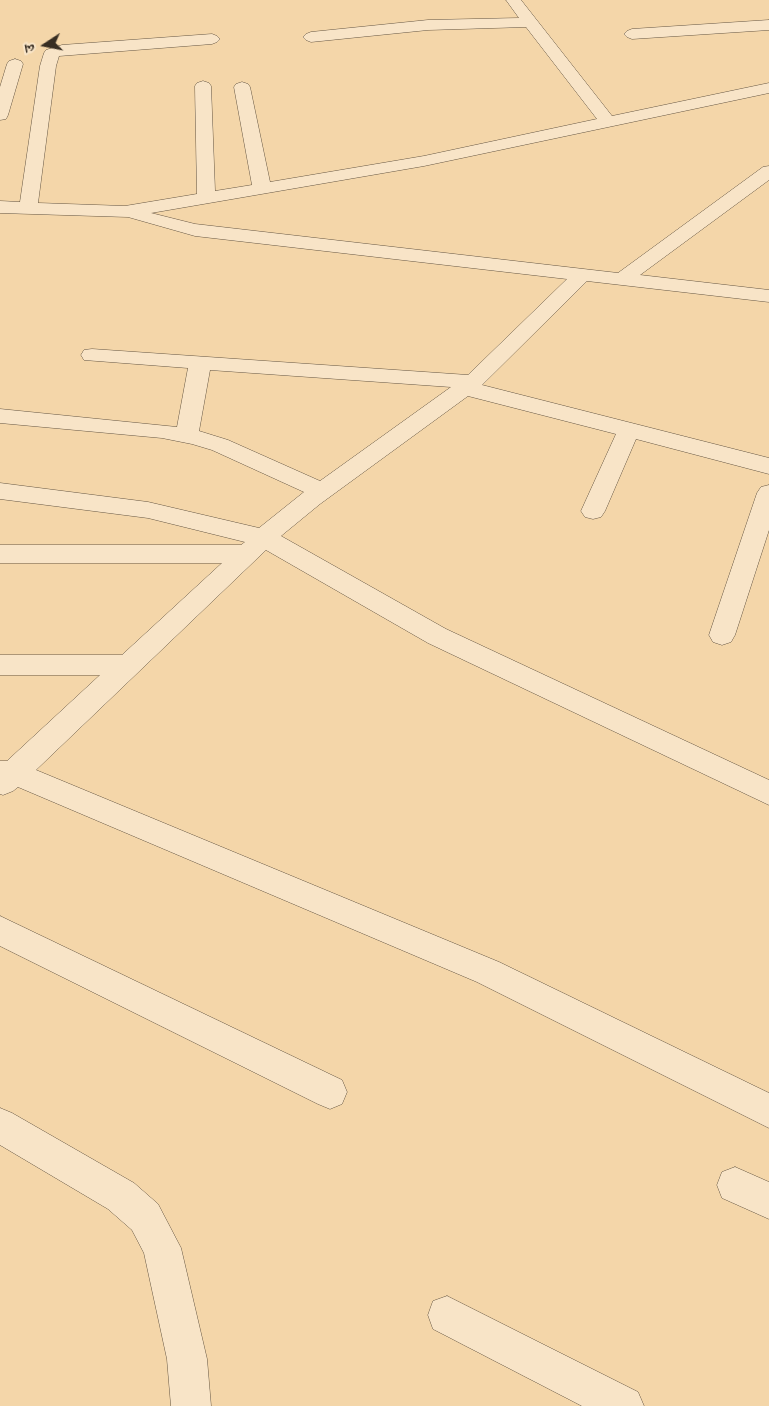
<!DOCTYPE html>
<html>
<head>
<meta charset="utf-8">
<style>
  body { margin:0 }
  #map { position:relative; width:769px; height:1406px; overflow:hidden; background:#f4d6a9; font-family:"IM FELL Double Pica","Noto Serif Devanagari",serif }
  canvas { display:block }
  .north { position:absolute; left:20px; top:20px; width:50px; height:50px; -webkit-text-stroke:4px #f8e4c7; paint-order:stroke; rotate:259deg; font-size:14px; font-weight:700; line-height:20px; text-align:center; color:#372d22 }
  .north::after { content:''; display:block; margin:auto; width:18px; height:22px; background:#372d22; clip-path:polygon(50% 0,100% 100%,50% 72%,0 100%) }
</style>
</head>
<body>
<div id="map">
<canvas width="769" height="1406"></canvas>
<div class="north">उ</div>
</div>
<script>
const ctx = document.querySelector('canvas').getContext('2d');
ctx.lineJoin = 'round';
function toPath(rows) {
  const path = new Path2D();
  for (const r of rows) {
    path.moveTo(r[0], r[1]);
    for (let i = 2; i < r.length; i += 2) path.lineTo(r[i], r[i + 1]);
  }
  return path;
}
function strokePath(path, color, width, dash) {
  ctx.strokeStyle = color;
  ctx.lineWidth = width;
  ctx.lineCap = dash ? 'butt' : 'round';
  ctx.setLineDash(dash || []);
  ctx.stroke(path);
}
function paint(path, color) {
  ctx.fillStyle = color;
  ctx.fill(path, 'evenodd');
}
const minor = toPath([
  [506,0,521,0,612,116,769,83,769,93,424,166,151,213,195,224,618,273,763,167,769,166,769,180,640,275,769,290,769,302,587,281,482,385,769,458,769,474,636,439,605,511,601,517,593,519,585,517,581,511,616,434,468,396,320,504,281,536,446,629,769,780,769,805,428,643,266,550,36,770,499,962,769,1093,769,1128,477,982,18,787,13,791,3,795,0,794,0,761,7,761,100,675,0,675,0,655,122,655,222,563,0,563,0,545,241,545,245,542,148,518,0,499,0,483,148,502,259,528,304,492,212,450,192,444,162,438,0,423,0,409,177,427,188,368,84,360,81,355,84,350,92,349,468,375,567,279,195,236,128,217,0,213,0,201,20,202,40,66,44,53,46,50,62,45,212,34,217,36,220,39,217,42,212,44,59,56,56,66,38,203,125,206,197,194,195,86,197,83,203,81,209,83,211,86,215,191,252,185,234,87,236,84,242,82,248,84,250,87,270,182,424,156,597,119,526,27,428,30,311,42,306,40,303,37,306,34,311,32,428,20,519,18,506,0],
  [210,370,451,387,320,481,228,440,199,431,210,370],
  [769,20,769,30,632,39,627,37,624,34,627,31,632,29,769,20],
  [15,59,21,61,23,64,8,115,6,119,0,120,0,87,7,64,9,61,15,59],
  [769,485,769,530,735,635,731,642,722,645,713,642,709,635,757,493,761,487,769,485],
  [0,916,342,1080,347,1092,342,1104,330,1109,318,1104,0,946,0,916],
  [0,1108,12,1113,134,1183,158,1204,181,1248,207,1359,211,1406,171,1406,167,1359,144,1253,132,1230,108,1209,0,1145,0,1108],
  [735,1167,769,1182,769,1219,722,1198,717,1185,722,1172,735,1167],
  [447,1296,638,1392,644,1406,582,1406,433,1329,428,1315,433,1301,447,1296]
]);
strokePath(minor, '#665744', 1);
paint(minor, '#f8e4c7');
</script>
</body>
</html>
